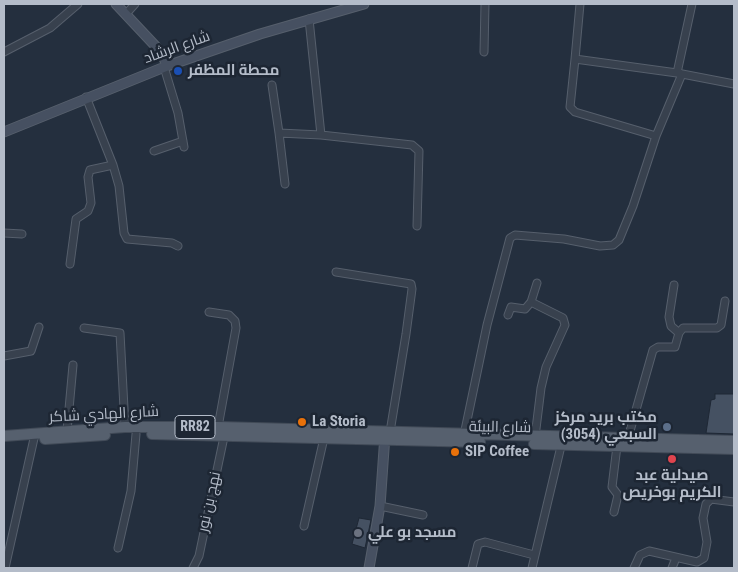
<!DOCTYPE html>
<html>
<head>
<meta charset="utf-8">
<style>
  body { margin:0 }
  #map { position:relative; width:738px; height:572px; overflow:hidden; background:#242f3e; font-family:"Roboto Condensed",sans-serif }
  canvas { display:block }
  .frame { position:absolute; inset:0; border:5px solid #b4bcc9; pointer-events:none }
</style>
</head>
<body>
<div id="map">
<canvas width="738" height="572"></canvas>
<div class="frame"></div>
</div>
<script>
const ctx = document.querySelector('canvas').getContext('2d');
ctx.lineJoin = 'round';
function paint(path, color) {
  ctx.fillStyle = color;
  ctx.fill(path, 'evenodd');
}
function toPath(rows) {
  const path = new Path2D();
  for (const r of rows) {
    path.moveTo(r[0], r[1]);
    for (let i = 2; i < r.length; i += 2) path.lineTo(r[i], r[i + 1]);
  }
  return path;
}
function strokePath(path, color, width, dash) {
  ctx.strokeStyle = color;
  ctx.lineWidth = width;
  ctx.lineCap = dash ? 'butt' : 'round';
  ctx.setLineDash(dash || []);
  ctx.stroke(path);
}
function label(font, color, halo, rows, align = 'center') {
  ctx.font = font + ' "Roboto Condensed",Cairo,sans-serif';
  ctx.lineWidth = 5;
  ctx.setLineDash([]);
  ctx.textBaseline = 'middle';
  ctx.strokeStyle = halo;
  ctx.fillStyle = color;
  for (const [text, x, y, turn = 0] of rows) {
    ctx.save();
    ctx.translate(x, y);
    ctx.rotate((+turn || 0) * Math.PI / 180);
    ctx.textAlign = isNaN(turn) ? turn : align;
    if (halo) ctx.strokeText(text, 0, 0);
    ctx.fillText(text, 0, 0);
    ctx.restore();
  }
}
const building = toPath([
  [715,394,734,394,734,434,706,433,711,400,715,399,715,394],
  [359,518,371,520,365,548,352,544,359,518]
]);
const street = toPath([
  [580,4,575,59,677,73,734,84],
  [126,14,135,4],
  [309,19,321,135,412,145,419,151,417,226],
  [4,52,50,28,78,4],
  [484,52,485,4],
  [575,59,570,107,575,112,656,136,682,74],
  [164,67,178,113,184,147],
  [677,73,692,4],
  [272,85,279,133],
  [86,97,113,165,119,186,124,233,127,239,172,243,178,246],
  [154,151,183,141],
  [285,184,279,133,321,135],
  [4,233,22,234],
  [70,264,76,219,88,211,91,203,88,177,90,170,113,165],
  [336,272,411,284,412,289,406,334,390,432],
  [674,285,669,317,671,326,679,333],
  [209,312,229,315,235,321,236,328,218,427],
  [508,315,511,307,525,309,531,302],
  [84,328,120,333,125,427],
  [4,356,31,351,39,327],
  [67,431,73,365],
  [464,435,487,325,510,238,515,235,564,239,600,246,613,245,619,240,633,206,656,136],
  [535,437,541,388,546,367,565,325,563,318,531,302,537,283],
  [628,438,653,350,658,347,675,347,679,333,683,328,717,328,721,325,725,301],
  [380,506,423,515],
  [614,512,618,495,612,487,617,446],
  [304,526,324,438],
  [118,548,131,491,136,434],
  [5,568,35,434],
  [193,568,199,556,225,432],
  [472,568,478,544,485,542,534,555],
  [532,568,562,442],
  [634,568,640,555,649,551,697,562,704,558,707,542,703,518,706,504,711,499,734,502],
  [672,568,676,558]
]);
const secondary = toPath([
  [116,4,162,53,167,66],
  [4,132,167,66,260,34,364,4],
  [369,568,380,506,385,435]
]);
const primary = toPath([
  [152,434,480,442],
  [4,436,125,427,218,427,734,441],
  [45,439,105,435],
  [534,444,734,449]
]);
const markers = [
  [178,71,5,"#1a4fb4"],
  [302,422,5,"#e8710a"],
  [667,427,5,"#5c6f8a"],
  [455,452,5,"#e8710a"],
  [672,459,5,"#e0444e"],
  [358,533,5,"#6b7280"]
];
const shields = [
  [195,427,40]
];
const shieldNames = [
  ["RR82",195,427]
];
const streetNames = [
  ["شارع الرشاد",177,48,-20],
  ["شارع الهادي شاكر",104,415,-3],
  ["شارع البيئة",500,428,1],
  ["نهج بن نور",210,502,-78]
];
const poiNames = [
  ["محطة المظفر",188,71],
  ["مكتب بريد مركز",657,418,"right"],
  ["السبعي (3054)",657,435,"right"],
  ["La Storia",312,422],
  ["SIP Coffee",465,452],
  ["صيدلية عبد",672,476,"center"],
  ["الكريم بوخريص",672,493,"center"],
  ["مسجد بو علي",368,533]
];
paint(building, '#455162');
strokePath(building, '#1f2835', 1);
strokePath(street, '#565f6c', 9);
strokePath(secondary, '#565f6c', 11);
strokePath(primary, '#414a57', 12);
strokePath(street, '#38414e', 7);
strokePath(secondary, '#465061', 9);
strokePath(primary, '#56606e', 10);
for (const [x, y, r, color] of markers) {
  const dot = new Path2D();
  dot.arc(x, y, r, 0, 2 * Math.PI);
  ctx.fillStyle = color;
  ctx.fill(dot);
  strokePath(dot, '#1d2633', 2);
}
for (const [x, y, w] of shields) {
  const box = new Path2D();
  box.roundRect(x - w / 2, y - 11.5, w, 23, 4);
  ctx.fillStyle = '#1d2633';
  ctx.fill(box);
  strokePath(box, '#b4bcc9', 1);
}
label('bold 14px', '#b4bcc9', null, shieldNames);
label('15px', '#b4bcc9', '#1d2633', streetNames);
label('bold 15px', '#b4bcc9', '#1d2633', poiNames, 'left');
</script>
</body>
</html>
